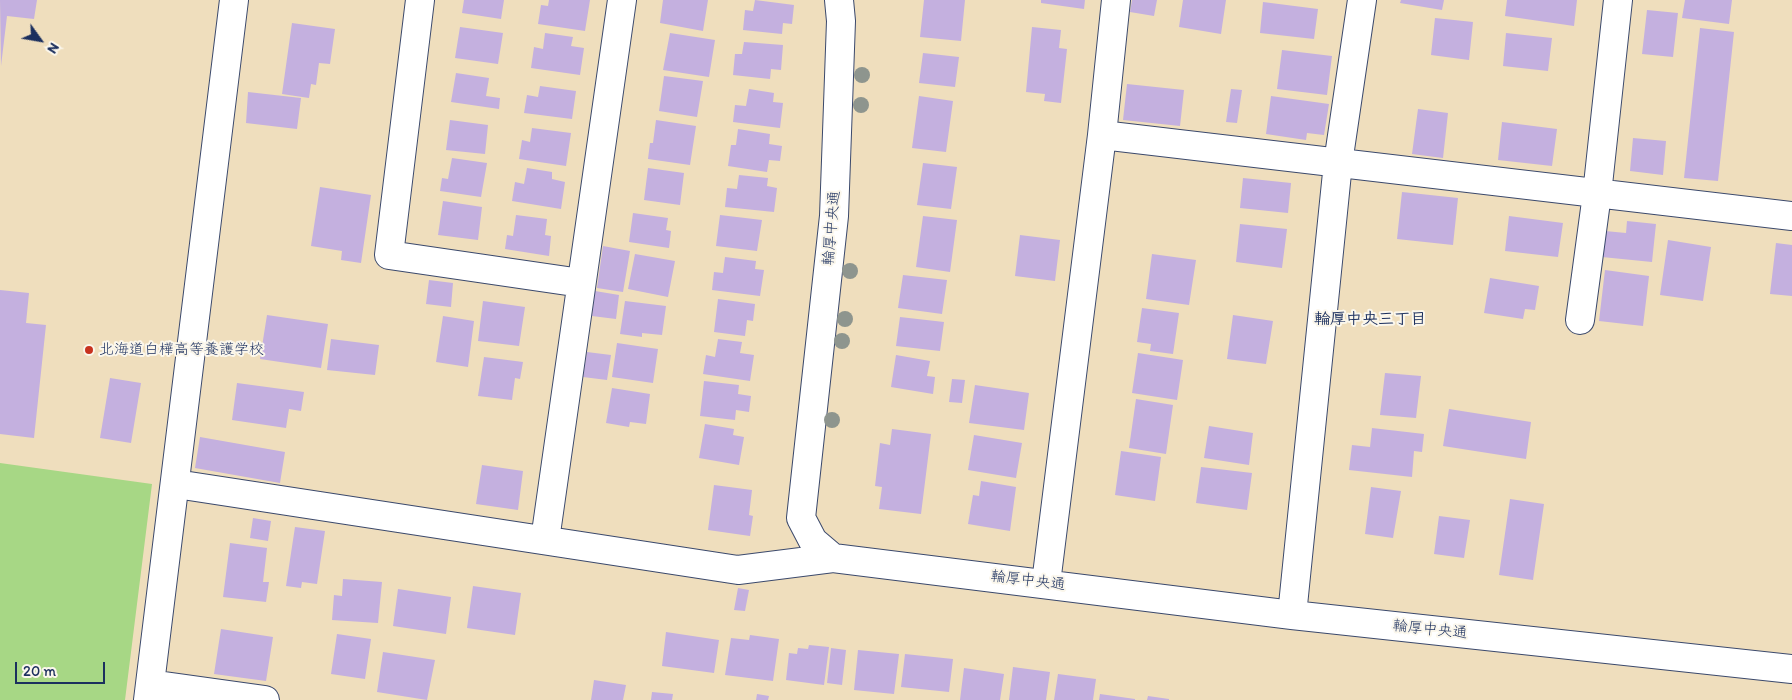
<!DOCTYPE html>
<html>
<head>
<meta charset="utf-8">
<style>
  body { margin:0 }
  #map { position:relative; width:1792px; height:700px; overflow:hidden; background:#efdebd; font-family:Itim,sans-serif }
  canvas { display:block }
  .north { position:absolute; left:15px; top:15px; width:50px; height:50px; -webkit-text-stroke:4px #fbf7ec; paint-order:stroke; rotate:122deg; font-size:14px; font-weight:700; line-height:20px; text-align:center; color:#1b2f5e }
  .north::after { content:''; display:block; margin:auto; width:18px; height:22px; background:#1b2f5e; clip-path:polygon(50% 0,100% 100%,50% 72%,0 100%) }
  .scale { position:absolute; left:15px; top:662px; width:90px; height:22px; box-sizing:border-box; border:2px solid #1b2f5e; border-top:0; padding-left:6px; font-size:15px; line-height:18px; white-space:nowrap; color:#1b2f5e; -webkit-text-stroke:4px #fbf7ec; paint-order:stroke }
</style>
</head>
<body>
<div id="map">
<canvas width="1792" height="700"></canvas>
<div class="north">N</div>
<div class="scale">20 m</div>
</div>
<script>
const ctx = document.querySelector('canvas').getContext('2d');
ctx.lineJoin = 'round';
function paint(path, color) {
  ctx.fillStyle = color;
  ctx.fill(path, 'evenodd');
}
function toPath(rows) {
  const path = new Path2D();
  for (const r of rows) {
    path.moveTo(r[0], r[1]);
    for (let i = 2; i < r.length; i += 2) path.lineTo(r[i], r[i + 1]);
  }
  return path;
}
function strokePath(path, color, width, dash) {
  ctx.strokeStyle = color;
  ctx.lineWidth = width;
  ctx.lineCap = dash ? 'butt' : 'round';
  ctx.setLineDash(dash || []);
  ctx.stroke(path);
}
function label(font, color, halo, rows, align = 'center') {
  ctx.font = font + ' Itim,"Klee One",sans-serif';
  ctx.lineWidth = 4;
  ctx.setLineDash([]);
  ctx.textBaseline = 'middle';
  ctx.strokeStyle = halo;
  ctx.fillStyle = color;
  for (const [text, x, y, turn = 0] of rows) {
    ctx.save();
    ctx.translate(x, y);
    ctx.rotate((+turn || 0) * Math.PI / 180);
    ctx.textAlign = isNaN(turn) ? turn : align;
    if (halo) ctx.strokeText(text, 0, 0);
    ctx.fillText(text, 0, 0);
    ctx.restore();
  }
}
const green = toPath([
  [0,463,152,484,125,700,0,700]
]);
const building = toPath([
  [0,0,37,0,34,19,7,16,1,66],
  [464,0,504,0,501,19,462,13],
  [549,0,590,0,585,31,538,24,541,5,548,6],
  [663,0,708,0,703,31,660,23],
  [755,0,794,5,792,24,783,23,782,34,743,30,745,10,753,11],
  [924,0,965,0,961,41,920,37],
  [1041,0,1085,0,1084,9,1041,3],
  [1132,0,1157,0,1154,16,1130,12],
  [1183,0,1226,0,1221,34,1179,27],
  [1401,0,1444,0,1442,10,1400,3],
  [1507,0,1577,0,1574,26,1505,16],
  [1685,0,1732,0,1729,24,1682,18],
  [1263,2,1318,9,1314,39,1260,33],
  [1647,10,1678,13,1673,57,1642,54],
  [1435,18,1473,22,1469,60,1431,55],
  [292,23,335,29,330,64,319,63,316,85,311,84,309,98,282,94],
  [460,27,503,33,498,64,455,58],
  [1032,27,1061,30,1059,48,1067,49,1061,103,1044,101,1045,94,1026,92],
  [1700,28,1734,32,1718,181,1684,178],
  [545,33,573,37,571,46,584,48,580,75,531,68,534,47,543,49],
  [670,33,715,40,709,77,663,70],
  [1506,33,1552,38,1548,71,1503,66],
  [744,42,783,45,781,70,771,69,770,79,733,75,735,54,742,54],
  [1282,50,1332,56,1327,95,1277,89],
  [923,53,959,57,955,87,919,83],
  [456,73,489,78,486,96,500,98,499,109,451,102],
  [664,76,703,81,697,117,659,111],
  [1127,84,1184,90,1180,126,1123,120],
  [540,86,576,91,572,119,524,113,527,95,538,97],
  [749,89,774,93,773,102,783,103,780,128,733,122,735,105,746,106],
  [1231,89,1242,90,1237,123,1226,122],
  [248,92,301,98,297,129,246,123],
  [919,96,953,101,946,152,912,148],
  [1271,96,1329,104,1324,135,1307,133,1306,140,1266,134],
  [1418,109,1448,113,1443,158,1412,154],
  [450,120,488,125,485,154,446,150],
  [656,120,696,126,690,165,648,159,650,143,653,143],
  [1502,122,1557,129,1552,166,1498,160],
  [532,128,571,133,566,166,519,159,522,140,530,142],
  [738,129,770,134,769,144,782,146,780,161,769,160,767,172,728,166,731,145,736,145],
  [1633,138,1666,141,1663,175,1630,171],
  [452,158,487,163,481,197,440,191,442,178,448,179],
  [923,163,957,167,951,209,917,205],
  [527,168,552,172,552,179,565,182,561,209,512,201,515,182,524,184],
  [648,168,684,173,680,205,644,200],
  [739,175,768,178,767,186,777,188,774,212,725,207,727,188,737,189],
  [1243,178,1291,183,1288,213,1240,208],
  [320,187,371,195,361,263,341,260,342,251,311,246],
  [1402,192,1458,198,1453,245,1397,239],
  [443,201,482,207,478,240,438,235],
  [633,213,668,218,666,230,671,231,669,248,629,242],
  [516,215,547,219,545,235,551,236,549,256,505,249,507,235,513,236],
  [720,215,762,220,757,251,716,246],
  [923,216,957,220,950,272,916,267],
  [1509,216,1563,223,1558,257,1505,251],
  [1627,221,1656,224,1652,262,1602,257,1605,231,1626,233],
  [1240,224,1287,229,1282,268,1236,262],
  [1020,235,1060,240,1055,281,1015,276],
  [1668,240,1711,247,1703,301,1660,295],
  [1776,243,1792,245,1792,296,1770,294],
  [603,246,630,251,623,292,597,288],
  [635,254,675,261,668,297,628,289],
  [1152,254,1196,260,1189,305,1146,299],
  [725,257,756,261,755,269,764,270,760,296,712,290,714,272,723,273],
  [1605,270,1649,276,1643,326,1599,321],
  [903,275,947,280,942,314,898,308],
  [1490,278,1539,286,1535,310,1525,309,1523,319,1484,313],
  [429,280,453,283,451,307,426,304],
  [0,290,29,293,26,323,46,325,34,438,0,434],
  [595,291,619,295,616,319,592,316],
  [718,299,755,304,753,321,747,320,745,336,714,332],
  [483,301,525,307,519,346,478,341],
  [625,301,666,306,662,335,642,333,642,337,620,334],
  [1142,308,1179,313,1173,354,1150,351,1151,344,1137,342],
  [267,315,328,324,321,368,260,359],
  [1233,315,1273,321,1266,364,1227,359],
  [443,316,474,321,468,367,436,362],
  [900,317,944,322,940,351,896,346],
  [331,339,379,345,375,375,327,370],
  [718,339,742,342,740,353,754,355,750,381,703,374,706,355,715,357],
  [617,343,658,349,653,383,612,377],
  [587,352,611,355,607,380,583,377],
  [1138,353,1183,360,1177,400,1132,393],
  [896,355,930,361,927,376,935,377,933,394,891,387],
  [484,357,523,362,520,379,515,378,512,400,478,396],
  [1385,373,1421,376,1416,418,1380,415],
  [110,378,141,383,131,443,100,438],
  [952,379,965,380,962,403,949,402],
  [704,381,739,385,738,394,751,396,749,412,736,410,735,420,700,416],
  [237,383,304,392,301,411,289,409,286,428,232,420],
  [975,385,1029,393,1024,430,969,423],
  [612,388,650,394,646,424,630,422,629,427,606,423],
  [1136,399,1173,405,1166,454,1129,448],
  [1449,409,1531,422,1526,459,1443,446],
  [705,424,734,429,733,435,744,437,739,465,699,458],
  [1209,426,1253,433,1249,465,1204,458],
  [1372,428,1424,434,1422,452,1414,451,1412,477,1349,470,1352,445,1370,447],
  [892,429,931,434,921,514,879,509,882,487,875,486,880,443,890,445],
  [974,435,1022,443,1016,478,968,470],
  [200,437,285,452,280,483,195,468],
  [1121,451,1161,457,1155,501,1115,495],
  [482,465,523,471,518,510,476,504],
  [1201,467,1252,473,1247,510,1196,503],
  [981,481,1016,487,1010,531,968,524,973,495,979,496],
  [714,485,752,490,749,515,753,516,750,536,708,530],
  [1371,487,1401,491,1393,538,1365,534],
  [1510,499,1544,504,1533,580,1499,575],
  [1439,516,1470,520,1464,558,1434,554],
  [253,518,271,521,268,541,250,538],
  [295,527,325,531,317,584,302,582,301,588,286,586],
  [230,543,267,548,263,582,269,582,266,602,223,597],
  [343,579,382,582,378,623,332,620,334,595,342,596],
  [473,586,521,593,515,635,467,628],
  [738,588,749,590,745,611,734,610],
  [398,589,451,597,446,634,393,626],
  [221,629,273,637,266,681,214,674],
  [666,632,719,640,714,673,662,666],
  [337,634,371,639,365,679,331,674],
  [750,635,779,639,773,681,725,675,731,638,749,640],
  [809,645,829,647,824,685,786,680,789,653,797,654,798,648,808,649],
  [831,648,846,650,842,685,827,683],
  [858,650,899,654,894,694,854,690],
  [383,652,435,660,427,700,377,692],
  [905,654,953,659,949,692,901,687],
  [1013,667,1050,672,1046,700,1009,700],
  [964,668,1004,674,1000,700,960,700],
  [1058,674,1096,679,1093,700,1054,700],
  [594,680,626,685,623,700,591,700],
  [652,692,673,694,672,700,651,700],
  [757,694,769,696,768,700,756,700],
  [1100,694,1135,699,1135,700,1099,700],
  [1148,696,1169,699,1169,700,1147,700]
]);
const minor = toPath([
  [420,0,389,255,581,283],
  [839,0,841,21,834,216,801,518,813,541,833,558,1292,615,1792,669],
  [1102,135,1792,216],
  [1580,320,1597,194,1618,0],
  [176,484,738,570,833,558],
  [545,540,622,0],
  [1046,583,1102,135,1116,0],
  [1292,615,1338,163,1362,0],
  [150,684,265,700],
  [148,700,234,0]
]);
const trees = [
  [862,75],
  [861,105],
  [850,271],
  [845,319],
  [842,341],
  [832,420]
];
const markers = [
  [89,350,5,"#c8321e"]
];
const streetNames = [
  ["輪厚中央通",832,228,-85],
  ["輪厚中央通",1028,581,7],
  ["輪厚中央通",1430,630,6]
];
const poiNames = [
  ["北海道白樺高等養護学校",99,350]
];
const neighbourhoodNames = [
  ["輪厚中央三丁目",1370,320]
];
paint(green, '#a7d785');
paint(building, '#c4b0df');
strokePath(minor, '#3b496c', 30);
strokePath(minor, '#fff', 28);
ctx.fillStyle = '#8e958e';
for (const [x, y] of trees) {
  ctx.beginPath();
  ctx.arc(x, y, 8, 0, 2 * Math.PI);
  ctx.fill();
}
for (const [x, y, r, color] of markers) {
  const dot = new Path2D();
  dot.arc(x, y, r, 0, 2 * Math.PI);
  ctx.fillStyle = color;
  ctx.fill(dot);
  strokePath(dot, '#fbf7ec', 2);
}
label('15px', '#1b2f5e', '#fbf7ec', streetNames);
label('15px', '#1b2f5e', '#fbf7ec', poiNames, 'left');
label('bold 16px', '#1b2f5e', '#fbf7ec', neighbourhoodNames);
</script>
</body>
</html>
